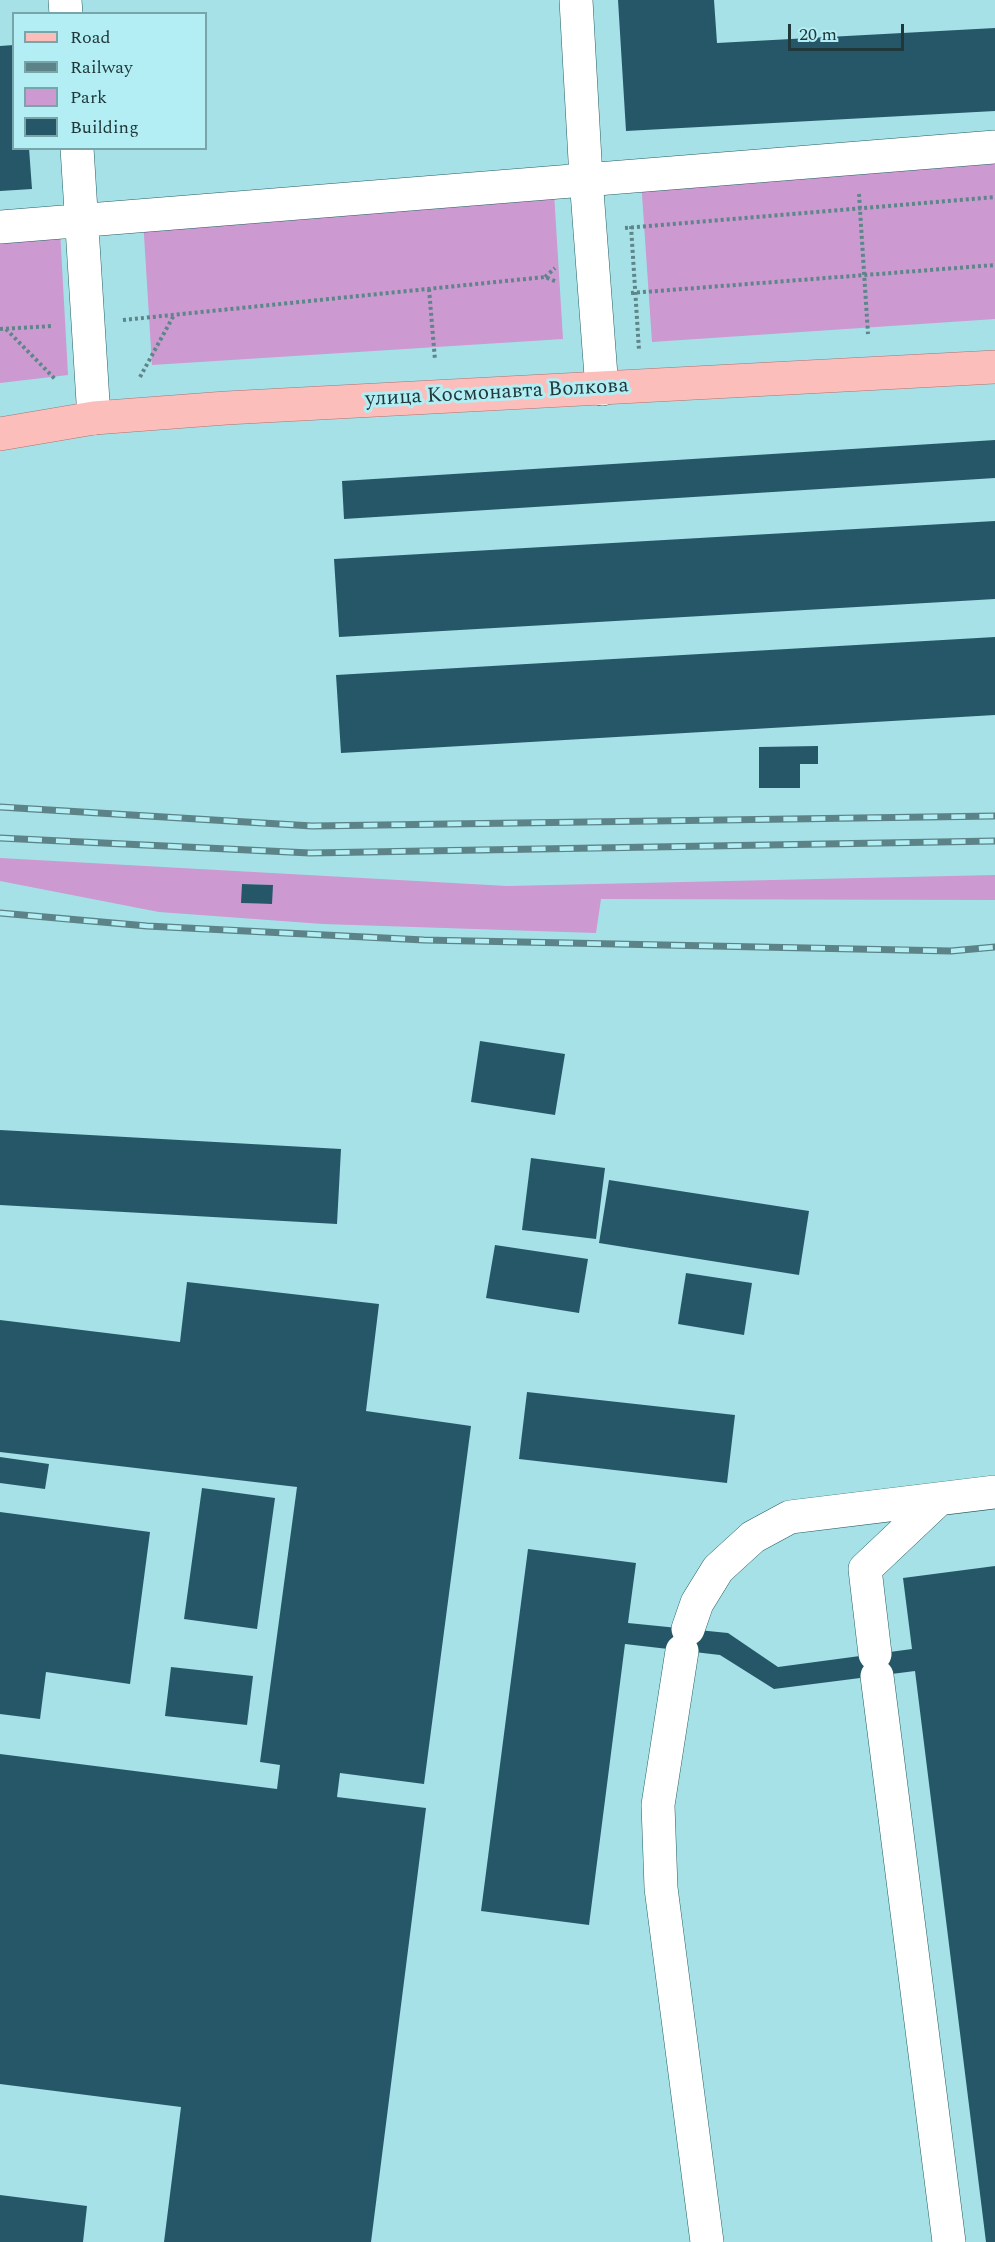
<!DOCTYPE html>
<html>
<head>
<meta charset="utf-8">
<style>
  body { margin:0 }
  #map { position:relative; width:995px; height:2242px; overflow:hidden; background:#a6e1e7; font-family:Spectral,serif }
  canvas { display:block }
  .legend { position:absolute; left:12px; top:12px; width:195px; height:138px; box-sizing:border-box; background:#b3eef4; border:2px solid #78a5aa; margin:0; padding:8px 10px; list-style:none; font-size:18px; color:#20383a }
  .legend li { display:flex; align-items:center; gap:12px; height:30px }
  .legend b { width:30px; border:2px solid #78a5aa }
  .scale { position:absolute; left:788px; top:24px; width:116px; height:27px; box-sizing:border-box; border:3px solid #20383a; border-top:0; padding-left:8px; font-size:18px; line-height:21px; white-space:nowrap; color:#20383a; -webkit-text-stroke:4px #b3eef4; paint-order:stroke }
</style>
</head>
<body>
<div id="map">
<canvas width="995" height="2242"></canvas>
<ul class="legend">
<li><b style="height:8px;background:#fbbebb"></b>Road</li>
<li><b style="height:8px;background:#5c8387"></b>Railway</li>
<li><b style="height:16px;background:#cc99d0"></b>Park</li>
<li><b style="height:16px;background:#265769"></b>Building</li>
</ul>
<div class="scale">20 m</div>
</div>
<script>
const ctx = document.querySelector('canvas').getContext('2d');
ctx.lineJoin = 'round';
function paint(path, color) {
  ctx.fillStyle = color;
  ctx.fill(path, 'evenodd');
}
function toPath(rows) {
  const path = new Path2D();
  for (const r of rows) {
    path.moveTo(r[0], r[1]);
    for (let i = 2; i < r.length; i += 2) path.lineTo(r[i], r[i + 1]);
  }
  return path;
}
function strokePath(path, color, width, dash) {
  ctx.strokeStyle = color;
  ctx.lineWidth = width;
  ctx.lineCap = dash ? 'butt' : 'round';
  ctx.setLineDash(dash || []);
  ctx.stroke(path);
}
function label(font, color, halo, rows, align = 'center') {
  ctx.font = font + ' Spectral,serif';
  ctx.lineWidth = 6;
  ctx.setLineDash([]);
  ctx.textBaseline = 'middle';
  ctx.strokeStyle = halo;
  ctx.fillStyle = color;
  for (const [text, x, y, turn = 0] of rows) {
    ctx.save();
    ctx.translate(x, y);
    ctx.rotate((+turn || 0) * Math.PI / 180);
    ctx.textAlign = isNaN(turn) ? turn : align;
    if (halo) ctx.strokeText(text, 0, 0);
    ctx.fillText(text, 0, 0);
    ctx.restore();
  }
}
const green = toPath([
  [995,156,995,319,652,342,641,180],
  [554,193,563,339,152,365,143,219],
  [60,230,68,375,0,383,0,235],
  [0,858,507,886,995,875,995,900,601,899,596,933,323,924,159,912,0,881],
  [242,884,272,885,271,904,242,903]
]);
const building = toPath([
  [618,0,714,0,717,43,995,28,995,111,626,131],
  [14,45,14,148,29,148,32,189,0,191,0,46],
  [995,440,995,478,344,519,342,481],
  [995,521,995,599,339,637,334,559],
  [995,637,995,715,341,753,336,675],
  [818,746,818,764,800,764,800,788,759,788,759,747],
  [242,884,273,885,272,904,241,903],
  [480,1041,565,1054,555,1115,471,1102],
  [0,1130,341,1149,337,1224,0,1205],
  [531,1158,605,1168,596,1239,522,1230],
  [609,1180,809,1211,799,1275,599,1243],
  [495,1245,588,1259,579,1313,486,1298],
  [686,1273,752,1283,744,1335,678,1324],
  [187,1282,379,1304,366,1411,471,1426,424,1784,340,1773,337,1797,426,1808,371,2242,164,2242,181,2107,0,2084,0,1754,277,1789,280,1765,260,1762,297,1487,0,1452,0,1320,180,1342],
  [527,1392,735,1415,727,1483,519,1459],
  [0,1457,49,1464,45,1489,0,1483],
  [202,1488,275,1498,257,1629,184,1619],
  [0,1512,150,1532,130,1684,46,1672,40,1719,0,1714],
  [528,1549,636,1563,628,1623,728,1633,778,1667,912,1649,903,1578,995,1566,995,2242,986,2242,915,1671,774,1689,720,1655,625,1644,589,1925,481,1911],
  [171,1667,253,1676,247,1725,165,1716],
  [0,2195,87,2206,83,2242,0,2242]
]);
const path = toPath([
  [859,194,868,334],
  [631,226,639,350],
  [625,228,995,197],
  [545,277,555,268],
  [429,289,435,360],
  [631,293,995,265],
  [123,320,545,277,557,282],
  [0,329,53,326],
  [6,329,55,379],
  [140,377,174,315]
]);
const minor = toPath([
  [65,0,66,14],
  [576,0,586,178,602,389],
  [77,148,94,418],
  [0,227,995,147],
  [688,1629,697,1603,718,1569,753,1537,790,1517,995,1492],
  [682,1651,658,1805,661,1888,707,2242],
  [875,1654,865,1569,938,1500],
  [877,1676,949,2242]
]);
const major = toPath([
  [0,434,94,418,226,408,995,367]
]);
const rail = toPath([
  [0,807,312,826,995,816],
  [0,838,310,853,995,841],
  [0,913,147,926,424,940,951,951,995,947]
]);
const streetNames = [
  ["улица Космонавта Волкова",497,394,-3]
];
paint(green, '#cc99d0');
paint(building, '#265769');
strokePath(minor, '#255f64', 34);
strokePath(major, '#ac7270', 34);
strokePath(path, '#5e868a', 4, [3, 3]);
strokePath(minor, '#fff', 33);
strokePath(major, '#fbbebb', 33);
strokePath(rail, '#5c8387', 7);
strokePath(rail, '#b3eef4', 4.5, [14]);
label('21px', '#20383a', '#b3eef4', streetNames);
</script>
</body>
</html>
